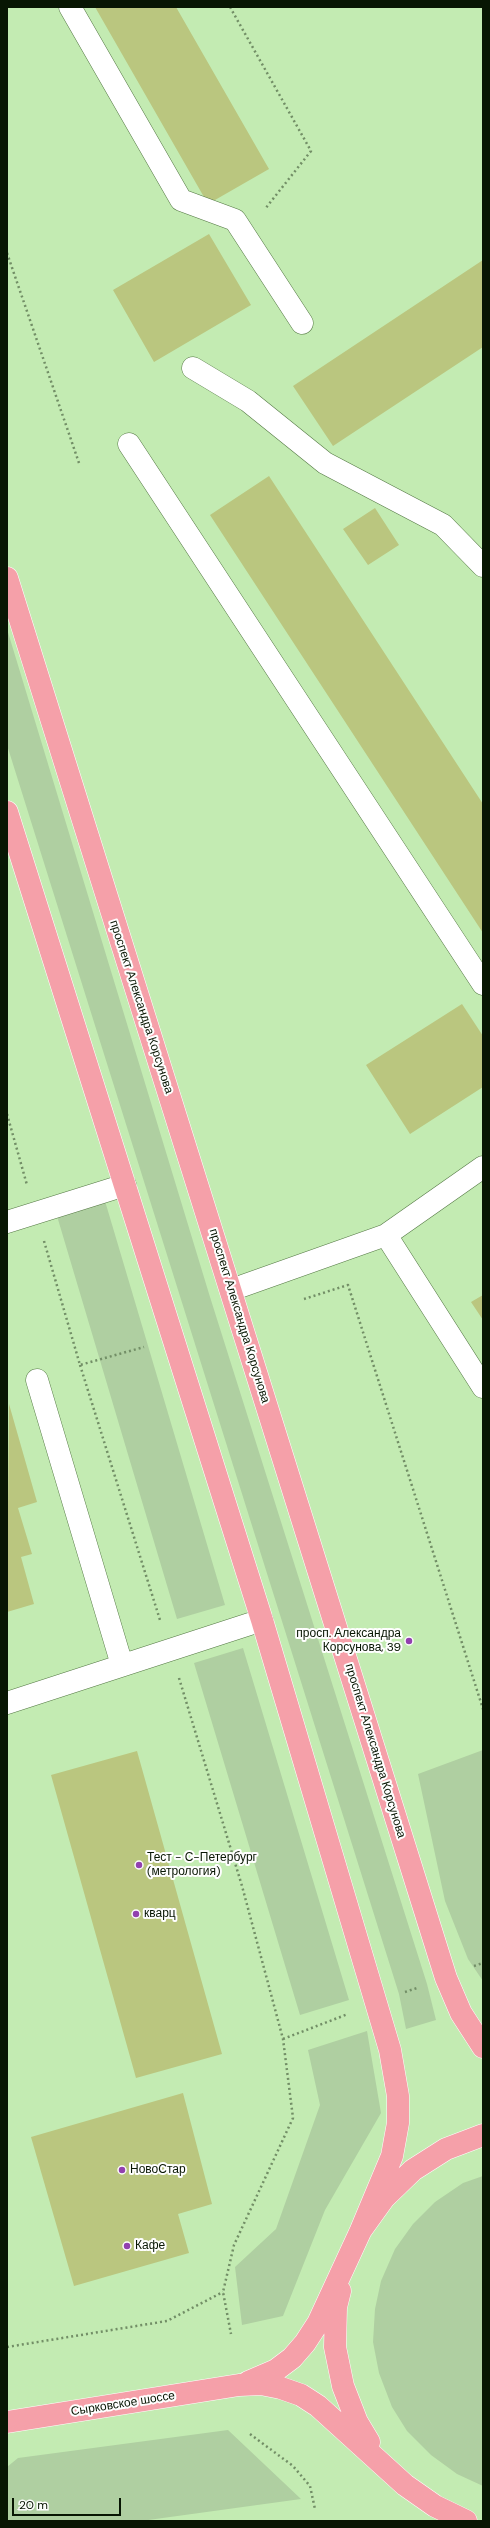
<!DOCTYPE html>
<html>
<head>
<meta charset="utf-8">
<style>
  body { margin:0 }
  #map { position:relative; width:490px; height:2528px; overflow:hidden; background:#c3ebb2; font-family:"DM Sans",sans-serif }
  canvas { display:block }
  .frame { position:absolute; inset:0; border:8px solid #081603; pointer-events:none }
  .scale { position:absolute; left:12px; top:2498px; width:109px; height:18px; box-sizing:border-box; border:2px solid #081603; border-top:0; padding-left:5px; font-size:12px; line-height:14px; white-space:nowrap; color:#081603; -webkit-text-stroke:3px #fefefe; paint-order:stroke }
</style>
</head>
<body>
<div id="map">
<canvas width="490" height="2528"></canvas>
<div class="frame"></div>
<div class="scale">20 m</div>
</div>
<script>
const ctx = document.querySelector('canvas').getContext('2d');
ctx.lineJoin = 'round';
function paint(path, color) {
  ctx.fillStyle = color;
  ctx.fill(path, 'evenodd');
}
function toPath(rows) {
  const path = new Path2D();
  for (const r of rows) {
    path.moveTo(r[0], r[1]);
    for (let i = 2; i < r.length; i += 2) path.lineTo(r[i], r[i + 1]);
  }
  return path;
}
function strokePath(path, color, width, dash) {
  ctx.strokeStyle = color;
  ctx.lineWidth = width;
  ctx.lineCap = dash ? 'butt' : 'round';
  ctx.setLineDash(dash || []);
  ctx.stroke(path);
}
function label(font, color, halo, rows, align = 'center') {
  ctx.font = font + ' "DM Sans",sans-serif';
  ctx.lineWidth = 4;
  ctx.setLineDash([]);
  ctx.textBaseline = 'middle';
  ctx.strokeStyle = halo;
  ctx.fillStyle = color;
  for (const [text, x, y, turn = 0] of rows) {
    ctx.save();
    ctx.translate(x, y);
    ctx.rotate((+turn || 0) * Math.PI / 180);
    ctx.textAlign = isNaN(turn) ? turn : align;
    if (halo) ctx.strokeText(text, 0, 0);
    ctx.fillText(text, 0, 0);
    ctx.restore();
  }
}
const green = toPath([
  [7,629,210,1297,427,1984,436,2020,406,2029,399,1994,7,745],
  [105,1201,225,1605,177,1619,57,1216],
  [243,1648,349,2000,300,2015,194,1663],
  [483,1750,483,1981,468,1959,445,1901,418,1774],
  [367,2031,381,2113,325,2210,283,2316,242,2325,235,2267,276,2229,320,2105,308,2050],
  [483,2176,483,2486,457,2474,431,2455,407,2431,392,2407,379,2373,373,2342,375,2309,381,2281,395,2249,413,2224,435,2202,463,2183],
  [228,2430,301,2499,141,2521,7,2521,7,2467,18,2458]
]);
const building = toPath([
  [95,7,176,7,269,169,208,204],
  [209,234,251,305,154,362,113,290],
  [483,260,483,347,333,446,293,386],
  [269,476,483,804,483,933,210,515],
  [375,508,399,545,368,565,343,529],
  [462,1004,483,1036,483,1087,410,1134,366,1065],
  [483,1295,483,1320,471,1302],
  [9,1404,37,1502,18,1508,32,1554,21,1557,34,1604,7,1612],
  [137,1751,222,2054,136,2078,51,1775],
  [183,2093,212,2204,178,2214,189,2253,74,2286,31,2137]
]);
const path = toPath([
  [230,7,311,151,265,209],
  [7,253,79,463],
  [7,1114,27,1185],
  [44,1241,80,1365,144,1347],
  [304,1299,348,1285,483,1709],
  [80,1365,160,1620],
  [179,1678,242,1886,283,2039,293,2118,234,2245,223,2292,231,2334],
  [474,1966,483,1963],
  [405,1992,417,1988],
  [283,2039,348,2014],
  [7,2347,167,2321,223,2292],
  [250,2434,293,2466,310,2486,315,2509]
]);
const minor = toPath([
  [70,7,181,200,235,220,302,323],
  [193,368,248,401,325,463,443,525,483,566],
  [129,444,483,984],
  [7,1222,125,1185],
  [386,1235,483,1387],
  [231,1290,386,1235,483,1167],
  [37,1380,122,1665],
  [7,1703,262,1620]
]);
const major = toPath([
  [7,578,446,1978,461,2013,483,2047],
  [7,812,262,1620,390,2050,398,2096,398,2123,392,2156,361,2230],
  [340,2291,336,2307,335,2347,343,2386,357,2422,369,2442],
  [248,2382,276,2370,292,2358,305,2343,318,2323,361,2230,384,2198,413,2170,446,2149,483,2135],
  [7,2422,239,2385,261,2384,281,2388,301,2395,318,2406,405,2485,435,2506,466,2521]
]);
const markers = [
  [409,1641,4,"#9240af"],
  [139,1865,4,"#9240af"],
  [136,1914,4,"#9240af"],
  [122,2170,4,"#9240af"],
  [127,2246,4,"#9240af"]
];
const streetNames = [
  ["проспект Александра Корсунова",141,1007,72],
  ["проспект Александра Корсунова",239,1316,73],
  ["проспект Александра Корсунова",375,1751,73],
  ["Сырковское шоссе",123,2404,-9]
];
const poiNames = [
  ["просп. Александра",401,1634,"right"],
  ["Корсунова, 39",401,1648,"right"],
  ["Тест - С-Петербург",147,1858],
  ["(метрология)",147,1872],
  ["кварц",144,1914],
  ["НовоСтар",130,2170],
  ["Кафе",135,2246]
];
paint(green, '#afcfa1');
paint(building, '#bac67f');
strokePath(minor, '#547844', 23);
strokePath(major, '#fff', 23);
strokePath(path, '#728e66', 2.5, [2, 3]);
strokePath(minor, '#fff', 22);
strokePath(major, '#f5a0a9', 22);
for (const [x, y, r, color] of markers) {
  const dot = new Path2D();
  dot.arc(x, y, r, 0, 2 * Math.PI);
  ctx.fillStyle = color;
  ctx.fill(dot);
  strokePath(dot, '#fefefe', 1.5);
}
label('12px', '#081603', '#fefefe', streetNames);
label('12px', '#081603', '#fefefe', poiNames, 'left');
</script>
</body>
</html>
